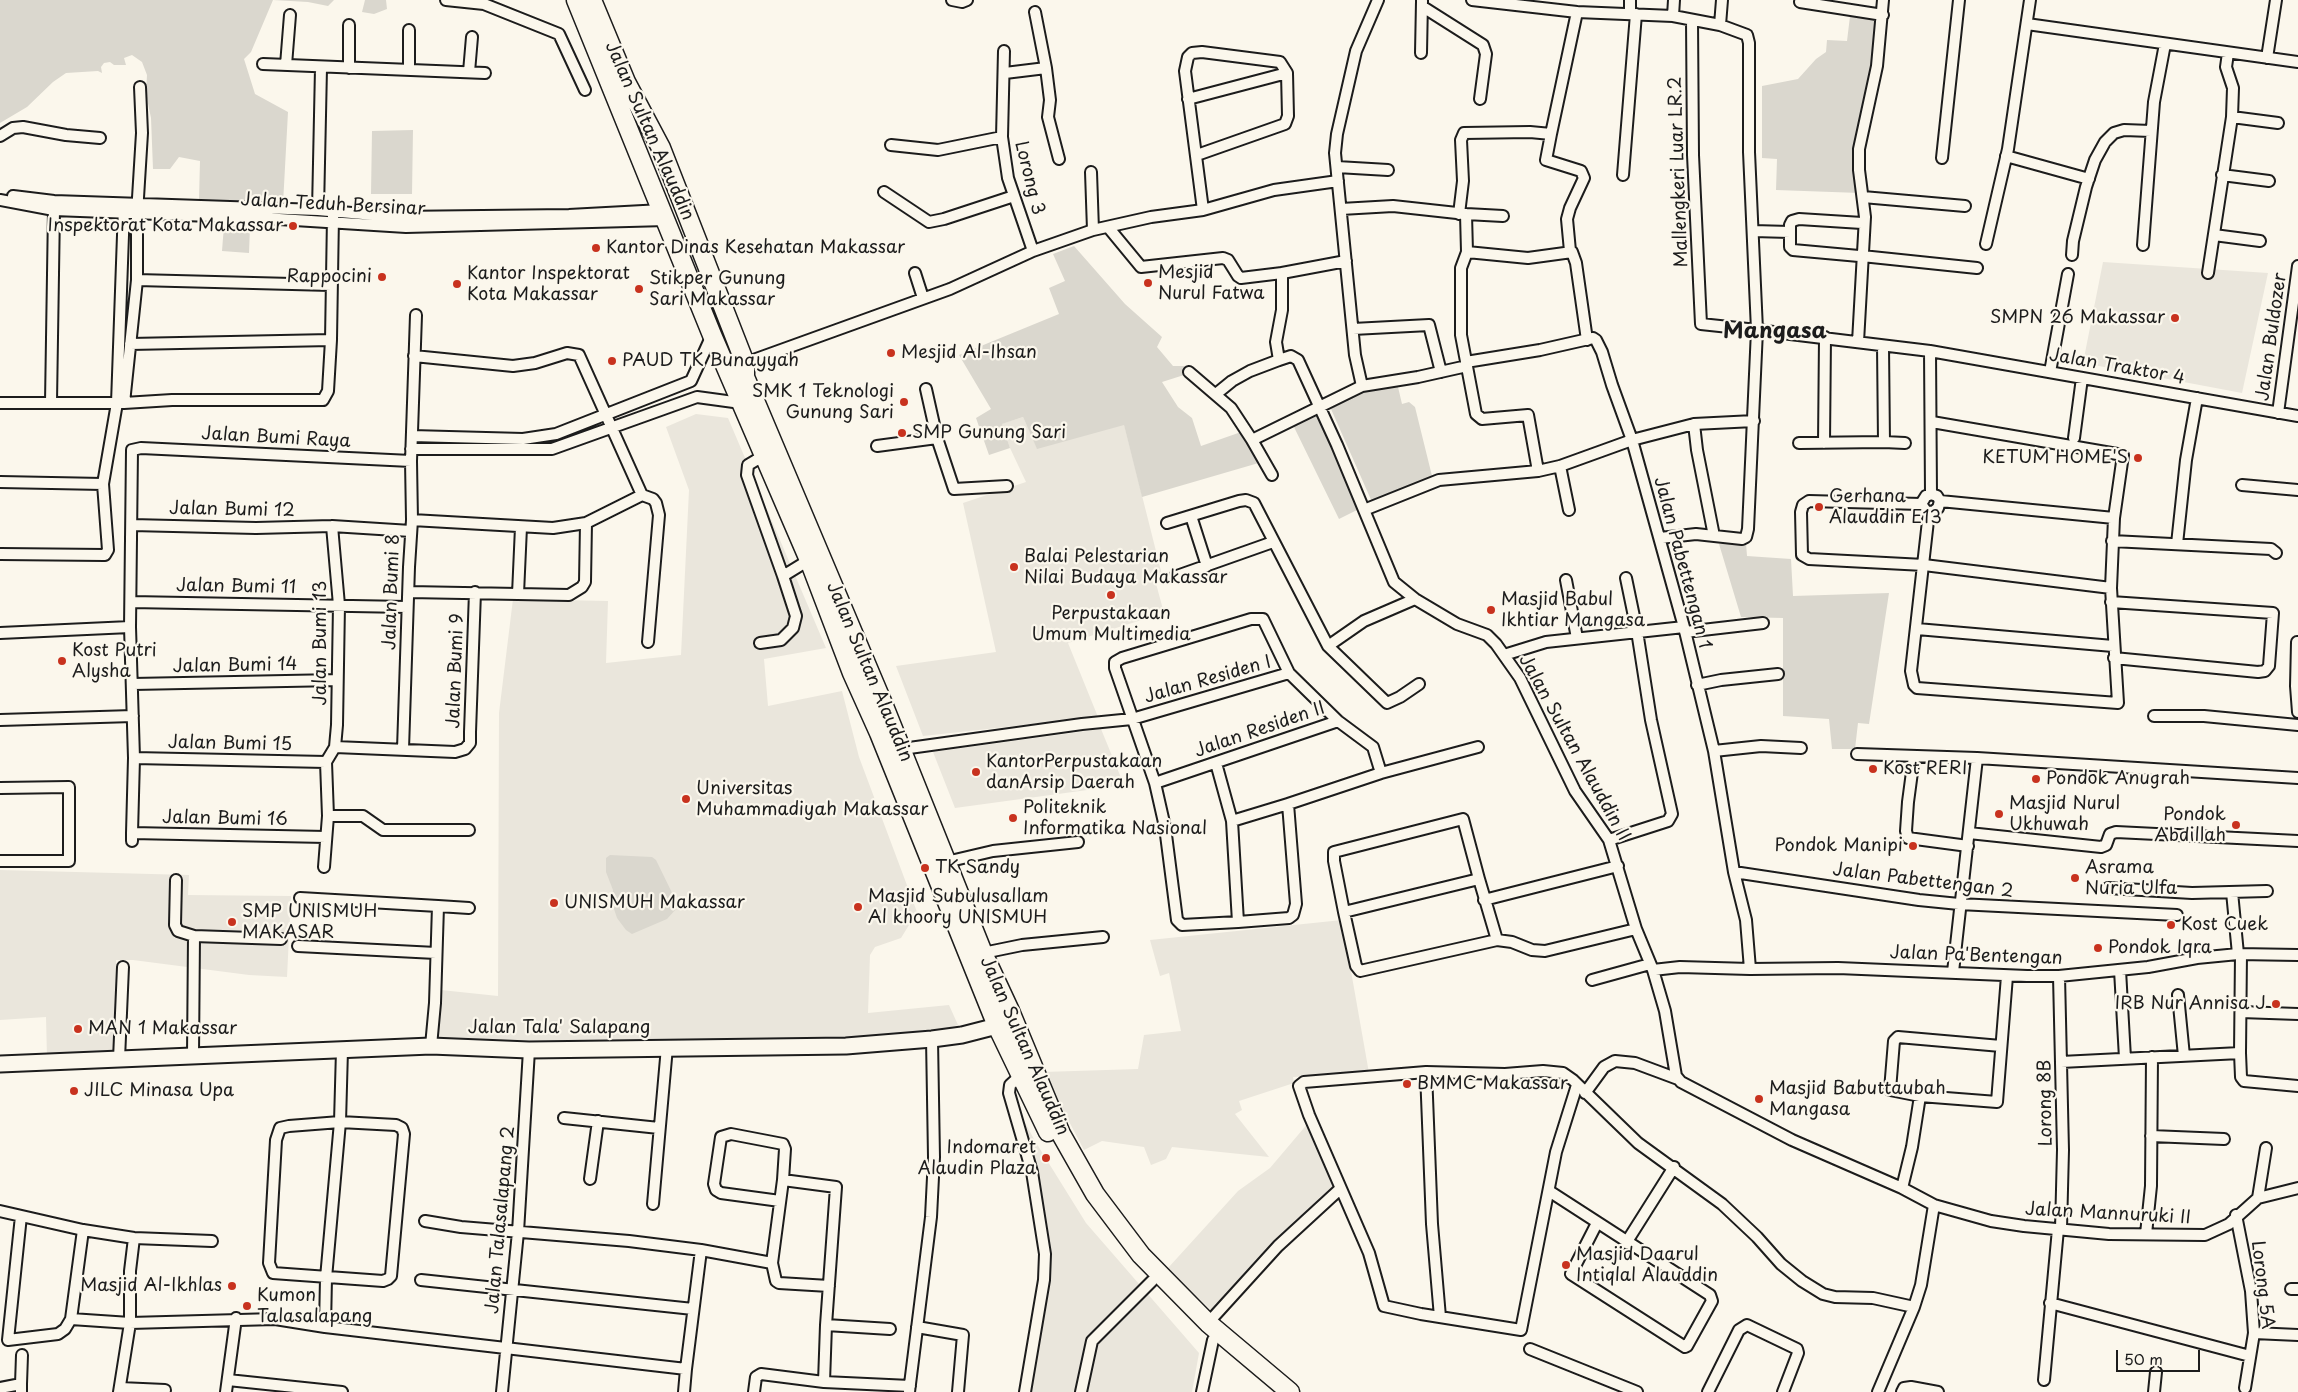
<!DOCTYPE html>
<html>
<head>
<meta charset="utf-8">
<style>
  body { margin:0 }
  #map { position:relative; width:2298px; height:1392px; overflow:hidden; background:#fbf7ec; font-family:"Playpen Sans",sans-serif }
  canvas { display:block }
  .scale { position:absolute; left:2116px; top:1350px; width:84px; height:22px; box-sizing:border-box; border:2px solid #1c1c1c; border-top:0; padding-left:6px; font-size:15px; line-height:18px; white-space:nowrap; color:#1c1c1c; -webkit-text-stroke:4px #fbf7ec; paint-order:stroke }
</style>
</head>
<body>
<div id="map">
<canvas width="2298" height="1392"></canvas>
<div class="scale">50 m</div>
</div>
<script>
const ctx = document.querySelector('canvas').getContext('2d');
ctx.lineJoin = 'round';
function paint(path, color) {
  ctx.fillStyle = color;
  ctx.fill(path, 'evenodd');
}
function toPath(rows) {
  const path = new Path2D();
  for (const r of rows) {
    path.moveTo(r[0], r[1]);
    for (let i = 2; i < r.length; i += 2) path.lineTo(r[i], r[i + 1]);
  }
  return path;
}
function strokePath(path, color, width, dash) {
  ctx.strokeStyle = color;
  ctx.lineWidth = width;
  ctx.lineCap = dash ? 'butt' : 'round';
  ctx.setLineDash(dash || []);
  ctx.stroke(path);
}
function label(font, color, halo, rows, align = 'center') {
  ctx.font = font + ' "Playpen Sans",sans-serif';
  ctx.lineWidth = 4.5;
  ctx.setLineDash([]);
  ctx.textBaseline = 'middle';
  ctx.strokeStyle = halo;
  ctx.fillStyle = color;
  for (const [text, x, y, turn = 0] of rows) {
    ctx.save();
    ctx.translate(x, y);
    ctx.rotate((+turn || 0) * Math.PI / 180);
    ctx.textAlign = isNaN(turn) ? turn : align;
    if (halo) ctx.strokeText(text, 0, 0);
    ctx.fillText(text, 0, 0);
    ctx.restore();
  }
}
const built = toPath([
  [2103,262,2268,273,2242,393,2083,363],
  [696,414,728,418,826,648,764,659,768,706,842,691,859,757,917,912,901,938,875,947,870,955,868,1013,949,1005,958,1025,937,1031,859,1037,438,1045,441,990,498,996,499,713,513,599,608,601,606,663,681,655,689,490,666,427],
  [1023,417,1037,448,1124,424,1162,575,1155,580,1164,613,1068,643,1098,717,923,736,896,666,996,652,963,503,1026,482,1010,448,1001,424],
  [1101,729,1124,785,955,808,933,752],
  [0,870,189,875,188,895,291,896,287,977,249,975,133,960,116,960,115,1056,47,1058,46,1017,0,1020],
  [1342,920,1369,1073,1293,1077,1294,1083,1239,1101,1242,1110,1235,1114,1269,1157,1172,1147,1166,1159,1151,1165,1144,1147,1102,1141,1084,1150,1043,1072,1138,1069,1144,1035,1181,1031,1169,973,1160,976,1150,940],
  [1009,1093,1035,1141,1086,1223,1199,1353,1192,1392,1026,1392,1049,1242,1047,1222],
  [1309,1122,1337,1192,1214,1313,1168,1268,1238,1191,1270,1168]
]);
const green = toPath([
  [0,0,334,0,328,6,308,2,273,0,251,52,244,59,255,94,288,112,283,204,199,200,200,161,179,157,170,169,153,169,151,118,146,94,147,75,142,62,132,55,124,58,126,65,114,65,110,62,104,63,101,67,102,73,98,71,66,73,53,82,27,107,0,123],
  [365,0,386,0,387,9,374,14,362,12],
  [1851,8,1880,12,1867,101,1860,193,1776,190,1777,159,1762,158,1762,86,1798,79,1816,59,1826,52,1827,40,1847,41],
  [413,130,412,194,371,194,372,131],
  [224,225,250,227,249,253,222,251],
  [1074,246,1125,304,1162,337,1157,347,1173,366,1185,366,1184,375,1162,382,1178,407,1192,418,1201,446,1244,431,1262,462,1142,497,1124,425,1037,449,1023,417,1002,424,1010,448,989,455,976,418,991,409,959,355,1059,314,1049,288,1065,281,1053,254],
  [1398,387,1402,404,1409,402,1415,407,1432,476,1372,502,1331,409,1361,391],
  [1324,413,1367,505,1339,519,1293,425],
  [1746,543,1747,556,1791,559,1793,596,1889,593,1869,724,1858,723,1855,749,1832,749,1829,719,1783,716,1783,618,1741,617,1719,544],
  [610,855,652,857,656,860,676,901,676,909,667,919,632,934,626,930,617,918,613,906,613,890,606,872,606,858]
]);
const minor = toPath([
  [446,0,484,4,559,34,585,90],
  [952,0,962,2,967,0],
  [1472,0,1577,12,1673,16,1720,25,1747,35,1749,43,1749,152,1757,330,1930,351,2298,416],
  [1630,0,1630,14],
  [1800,2,1883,15],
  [1423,7,1483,45,1486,54,1480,99],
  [1035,12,1046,68],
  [1673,16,1674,0],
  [2027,24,2298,62],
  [349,25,349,68],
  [1720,25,1722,0],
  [1004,51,1002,137,1008,178,1033,251],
  [1421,53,1422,1],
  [2267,58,2276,0],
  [263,64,485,73],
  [286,65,290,15],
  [409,70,409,30],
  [469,72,472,37],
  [1005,73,1046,68,1050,100,1048,117,1059,159],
  [1188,99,1287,73],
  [2232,117,2278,123],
  [1551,134,1546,160,1581,171,1584,178,1570,208,1567,219,1570,251],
  [0,136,13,128,23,127,66,135,100,138],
  [891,145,938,150,1002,137],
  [1197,155,1285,124,1288,116,1287,73,1280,62,1202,52,1192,53,1188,57,1185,71,1203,210],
  [2006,156,2089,179],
  [1942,158,1959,0],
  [1337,167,1388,170],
  [1091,172,1093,230],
  [1623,175,1636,14],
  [2222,175,2269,181],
  [884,192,929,222,944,219,1014,196],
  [13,196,54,201,318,210,397,217,569,215,662,210],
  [1863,197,1965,206],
  [0,200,54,210,263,218,406,227,666,220],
  [1341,209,1393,206,1466,214,1467,252,1461,268,1461,335,1476,414,1482,419,1528,415,1538,471],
  [318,210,321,68],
  [1459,214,1463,181,1461,140,1464,133,1530,132,1551,134,1577,12],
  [1466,214,1503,216],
  [1108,227,1141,267,1223,258,1228,260,1238,276,1241,278,1282,273],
  [1753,231,1790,232],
  [2214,235,2260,241],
  [1986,244,2008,149,2030,0],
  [2143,245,2154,102,2165,44],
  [1467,252,1528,258,1572,252,1576,263,1587,340],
  [2072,255,2073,241,2086,187,2095,160,2105,142,2114,133,2124,130,2151,131],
  [1859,256,1793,250,1790,247,1790,225,1792,221,1799,219,1862,223],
  [1862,256,1977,268],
  [1346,261,1282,273,1282,310,1276,342,1279,360,1291,356,1298,360,1337,445,1394,582,1415,599,1457,624,1487,635,1496,644,1520,678,1575,791,1609,840,1636,929,1653,970,1665,1011,1676,1076,1681,1082,1792,1140,1902,1188,1934,1205,1921,1285,1914,1307,1878,1392],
  [915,273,923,298],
  [2208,273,2232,117,2233,88,2226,67,2228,53],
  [137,280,331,285],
  [1353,329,1429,325,1441,372],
  [1858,342,1865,217,1859,170,1859,149,1877,66,1883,0],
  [130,344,331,340],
  [1930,351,1931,494],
  [414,356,513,366,535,363,567,353,579,355,642,495],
  [1466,362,1540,350,1593,338,1596,340,1602,352,1612,385,1632,440,1694,424,1754,421],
  [745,363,950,289,1033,251,1093,230,1151,217,1203,210,1274,190,1338,181],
  [1189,372,1231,408,1252,440,1362,386,1418,377,1467,366],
  [2050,372,2068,274],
  [1362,386,1355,355,1335,153,1337,134,1356,51,1378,0],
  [926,389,937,438,954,489,1007,486],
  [1216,394,1232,381,1250,371,1279,360],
  [51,402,54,210],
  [0,403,124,403,172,400,323,400,328,391,331,340,333,216],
  [124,403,137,280,137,214,142,133,140,87],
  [2278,413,2298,266],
  [1694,424,1697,450,1714,536],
  [412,436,523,439,556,434,691,381,712,335],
  [2074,438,2082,378],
  [1252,440,1272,475],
  [1884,442,1905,443],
  [1799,443,1884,442,1883,346],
  [1824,443,1825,337],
  [877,446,937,438],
  [411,449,552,449,697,397,741,403],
  [763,456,748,465,747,475,783,576],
  [1560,466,1569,510],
  [0,482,103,484,117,403,124,207],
  [2242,485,2298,490],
  [1940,501,1938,508,1933,512,1926,511,1921,504,1926,496,1931,494,1937,496,1940,501,2114,518],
  [1921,504,1809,501,1803,505,1801,512,1802,555,1809,559,1924,565,2111,588],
  [1364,510,1439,480,1538,471,1560,466,1632,440,1684,627,1714,751,1734,872,1746,920,1750,969],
  [1929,512,1911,671,1914,685,1917,688,2118,703,2111,588,2114,518,2123,455,1932,422],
  [1191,516,1207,566],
  [412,520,553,528,586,523,642,495,653,499,656,503,659,515,648,642],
  [1167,523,1239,501,1246,500,1254,503,1328,646,1387,703,1400,697,1419,684],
  [132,525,256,528,332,526],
  [1660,538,1696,534,1742,539,1746,537,1748,529,1757,330,1701,324,1693,155,1692,20],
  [2112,541,2271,549,2276,553],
  [2177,544,2186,460,2197,398],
  [0,554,105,555,108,550,103,484],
  [1174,577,1273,542],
  [1566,580,1577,638],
  [409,592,518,594,521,527],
  [518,594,569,595,582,587,585,582,586,523],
  [131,602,407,607],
  [2111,602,2273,613,2269,666,2265,671,2258,672,2114,658],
  [1917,629,2113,646],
  [1685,632,1763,623],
  [0,633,130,627],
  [2297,642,2296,686,2298,712],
  [760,643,781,640,793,628,796,616,783,576,809,560],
  [1328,646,1364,621,1415,599],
  [1504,655,1546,642,1684,627],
  [133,684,337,680],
  [1697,685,1721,680,1778,674],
  [2154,716,2204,716,2298,725],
  [0,720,133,716],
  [335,747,455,752,465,749,470,743,470,732,475,592],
  [403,749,409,567,412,520,411,461,416,315],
  [902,749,1082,724,1132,719,1289,673],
  [1714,751,1761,746,1801,748],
  [1857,754,1977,758],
  [1914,757,1908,802,1906,831,1908,838,1968,846],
  [134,758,326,762],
  [1216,763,1232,821,1238,922,1289,918,1293,915,1296,904,1288,804,1232,821],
  [1381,773,1478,747],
  [1155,783,1338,721],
  [0,788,69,787,69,861,0,861],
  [328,816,363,816,383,830,469,830],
  [132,833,134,758,130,627,132,450,141,448,411,461],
  [1969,833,2101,847,2106,845,2110,834,2116,832,2298,841],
  [1609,840,1668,821,1672,814,1651,720,1637,631,1626,578],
  [132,841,132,833,326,837],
  [946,862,993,851,1078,842],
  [324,867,328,816,326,762,335,747,337,725,339,605,332,526,411,531],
  [1734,872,1919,900,1959,904,2177,915],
  [176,880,175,925,178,931,194,936,281,939],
  [2108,888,2192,893,2267,891],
  [2232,892,2238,954],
  [300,898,438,906,435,1003,431,1046],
  [1484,900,1618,866],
  [438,906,469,908],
  [1344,912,1479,879,1497,940,1360,971,1356,966,1344,912,1334,861,1334,852,1463,819,1479,879],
  [1238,922,1182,925,1177,920,1165,827,1155,783,1115,668,1115,662,1122,658,1251,619,1263,619,1289,673,1338,721,1373,747,1381,773,1288,804],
  [1497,940,1512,942,1532,950,1545,951,1636,929],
  [298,946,436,953],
  [983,953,1022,945,1103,937],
  [1653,970,1680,967,1750,969,1838,968,2027,976,2059,976,2148,967,2197,958,2238,954,2298,955],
  [2120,970,2125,1058],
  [1953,972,1977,758,2298,778],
  [2059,976,2063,1150,2061,1229],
  [1592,980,1650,964],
  [2178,995,2184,1056],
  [2241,1012,2298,1014],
  [2001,1046,1898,1037,1894,1041,1890,1090,1920,1096,1997,1102,2007,976],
  [2240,1053,2241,1077,2244,1081,2298,1086],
  [193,1055,194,936],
  [119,1059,123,967],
  [2061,1062,2240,1053,2241,954],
  [1426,1072,1432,1224,1440,1317],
  [1020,1076,1010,1085,1009,1093,1032,1172,1045,1254,1044,1280,1025,1392],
  [1577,1085,1556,1152,1521,1330,1421,1314,1384,1306,1369,1253,1309,1115,1299,1086,1304,1082,1426,1072,1505,1074,1543,1071,1563,1073,1573,1080,1638,1143,1722,1204,1757,1237,1781,1264,1802,1281,1823,1294,1835,1297,1873,1298,1914,1307],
  [1585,1093,1604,1067,1615,1061,1635,1063,1678,1079],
  [564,1118,659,1128],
  [340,1122,396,1125,402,1128,404,1134,391,1276,388,1279,383,1281,273,1273,269,1263,276,1140,280,1128,289,1126,340,1122],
  [2151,1136,2224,1139],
  [590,1179,598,1121],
  [783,1180,836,1187,826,1325,824,1382],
  [1902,1188,1912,1147,1920,1096],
  [1549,1191,1710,1295,1712,1301,1687,1346,1685,1347,1571,1274,1597,1223],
  [2258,1198,2266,1148],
  [780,1201,721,1193,716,1190,714,1184,721,1137,731,1134,783,1144,785,1149,783,1180,772,1263,776,1281,779,1283,829,1286],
  [653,1204,667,1047],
  [1934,1205,1991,1221,2024,1226,2109,1234,2205,1235,2229,1224,2258,1198,2298,1188],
  [0,1211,83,1230,134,1238,212,1241],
  [2236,1215,2251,1291,2254,1333,2245,1388],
  [21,1216,8,1340,58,1334,65,1329,71,1319,83,1230],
  [425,1221,461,1227,629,1241,701,1250,772,1263],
  [2146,1234,2151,1186,2152,1057],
  [1626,1243,1674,1167],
  [421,1280,693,1309],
  [2291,1289,2298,1289],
  [2050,1303,2250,1356],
  [71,1319,130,1323,275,1319,325,1327,326,1278,340,1122,342,1050],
  [1208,1323,1278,1246,1340,1189],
  [826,1325,890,1329],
  [325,1327,686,1369,684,1392],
  [917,1327,963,1335,958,1392],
  [2254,1333,2298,1335],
  [1530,1349,1637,1392],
  [686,1369,701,1250],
  [228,1380,342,1392],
  [2044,1380,2058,1229],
  [21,1384,22,1355],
  [0,1388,21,1384,21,1392],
  [120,1388,165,1390],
  [119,1392,130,1323,130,1271,134,1238],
  [226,1392,236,1318],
  [502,1392,518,1232,529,1050],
  [754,1392,756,1377,761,1374,824,1382,910,1386],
  [909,1392,931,1217,934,1157,932,1039],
  [1081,1392,1092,1341,1152,1281],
  [1202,1392,1213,1340],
  [1708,1392,1739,1330,1747,1325,1797,1349,1798,1353,1783,1392],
  [1902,1392,1904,1388,1911,1387,1938,1392],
  [2154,1392,2156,1372]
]);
const secondary = toPath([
  [0,1064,431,1046,529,1050,846,1046,932,1039,962,1035,997,1026]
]);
const trunk = toPath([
  [576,0,712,335,809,560,852,673,879,733,997,1026,1048,1132],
  [592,0,626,82,661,148,745,363,745,377,884,706,983,953,1010,1011,1061,1134,1095,1194,1141,1255,1208,1323,1290,1392]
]);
const markers = [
  [293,226,5,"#c8321e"],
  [596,248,5,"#c8321e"],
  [382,277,5,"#c8321e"],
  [1148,283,5,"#c8321e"],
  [457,284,5,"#c8321e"],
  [639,289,5,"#c8321e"],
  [2175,318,5,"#c8321e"],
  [891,353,5,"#c8321e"],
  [612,361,5,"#c8321e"],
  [904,402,5,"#c8321e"],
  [902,433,5,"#c8321e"],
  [2138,458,5,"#c8321e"],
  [1819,507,5,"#c8321e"],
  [1014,567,5,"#c8321e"],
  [1111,595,5,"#c8321e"],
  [1491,610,5,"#c8321e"],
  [62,661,5,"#c8321e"],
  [1873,769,5,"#c8321e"],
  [976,772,5,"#c8321e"],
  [2036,779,5,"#c8321e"],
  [686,799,5,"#c8321e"],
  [1999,814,5,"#c8321e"],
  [1013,818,5,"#c8321e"],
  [2236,825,5,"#c8321e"],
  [1913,846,5,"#c8321e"],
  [925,868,5,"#c8321e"],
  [2075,878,5,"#c8321e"],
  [554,903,5,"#c8321e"],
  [858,907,5,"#c8321e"],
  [232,922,5,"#c8321e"],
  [2171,925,5,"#c8321e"],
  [2098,948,5,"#c8321e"],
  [2276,1004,5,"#c8321e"],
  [78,1029,5,"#c8321e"],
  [1407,1084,5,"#c8321e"],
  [74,1091,5,"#c8321e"],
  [1759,1099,5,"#c8321e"],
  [1046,1158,5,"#c8321e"],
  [1566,1265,5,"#c8321e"],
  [232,1286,5,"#c8321e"],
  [247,1306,5,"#c8321e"]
];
const streetNames = [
  ["Jalan Sultan Alauddin",649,131,66],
  ["Mallengkeri Luar LR.2",1679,172,-92],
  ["Lorong 3",1029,178,76],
  ["Jalan Teduh Bersinar",333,205,3],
  ["Jalan Buldozer",2272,337,-82],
  ["Jalan Traktor 4",2117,367,10],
  ["Jalan Bumi Raya",276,438,3],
  ["Jalan Bumi 12",232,510,1],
  ["Jalan Pabettengan 1",1682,563,75],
  ["Jalan Bumi 11",236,587,1],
  ["Jalan Bumi 8",392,592,-88],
  ["Jalan Bumi 13",321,643,-90],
  ["Jalan Bumi 14",235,666,-1],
  ["Jalan Bumi 9",456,671,-88],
  ["Jalan Sultan Alauddin",869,672,67],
  ["Jalan Residen I",1208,680,-16],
  ["Jalan Residen II",1260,730,-19],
  ["Jalan Bumi 15",230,744,1],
  ["Jalan Sultan Alauddin II",1574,748,61],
  ["Jalan Bumi 16",225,819,1],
  ["Jalan Pabettengan 2",1923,881,7],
  ["Jalan Pa'Bentengan",1976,956,2],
  ["Jalan Tala' Salapang",559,1028],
  ["Jalan Sultan Alauddin",1024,1046,66],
  ["Lorong 8B",2046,1103,-91],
  ["Jalan Mannuruki II",2108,1214,3],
  ["Jalan Talasalapang 2",501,1220,-85],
  ["Lorong 5A",2262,1285,83]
];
const poiNames = [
  ["Inspektorat Kota Makassar",283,226,"right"],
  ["Kantor Dinas Kesehatan Makassar",606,248],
  ["Mesjid",1158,273],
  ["Nurul Fatwa",1158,294],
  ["Kantor Inspektorat",467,274],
  ["Kota Makassar",467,295],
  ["Rappocini",372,277,"right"],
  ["Stikper Gunung",649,279],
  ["Sari Makassar",649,300],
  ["SMPN 26 Makassar",2165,318,"right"],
  ["Mesjid Al-Ihsan",901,353],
  ["PAUD TK Bunayyah",622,361],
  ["SMK 1 Teknologi",894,392,"right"],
  ["Gunung Sari",894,413,"right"],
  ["SMP Gunung Sari",912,433],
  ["KETUM HOME'S",2128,458,"right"],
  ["Gerhana",1829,497],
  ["Alauddin E13",1829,518],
  ["Balai Pelestarian",1024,557],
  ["Nilai Budaya Makassar",1024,578],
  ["Masjid Babul",1501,600],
  ["Ikhtiar Mangasa",1501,621],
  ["Perpustakaan",1111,614,"center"],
  ["Umum Multimedia",1111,635,"center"],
  ["Kost Putri",72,651],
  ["Alysha",72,672],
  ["KantorPerpustakaan",986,762],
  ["danArsip Daerah",986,783],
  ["Kost RERI",1883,769],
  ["Pondok Anugrah",2046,779],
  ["Universitas",696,789],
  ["Muhammadiyah Makassar",696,810],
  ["Masjid Nurul",2009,804],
  ["Ukhuwah",2009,825],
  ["Politeknik",1023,808],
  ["Informatika Nasional",1023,829],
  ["Pondok",2226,815,"right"],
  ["Abdillah",2226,836,"right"],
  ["Pondok Manipi",1903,846,"right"],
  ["TK Sandy",935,868],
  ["Asrama",2085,868],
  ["Nuria Ulfa",2085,889],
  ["Masjid Subulusallam",868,897],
  ["Al khoory UNISMUH",868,918],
  ["UNISMUH Makassar",564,903],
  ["SMP UNISMUH",242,912],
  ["MAKASAR",242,933],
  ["Kost Cuek",2181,925],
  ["Pondok Iqra",2108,948],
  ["IRB Nur Annisa J",2266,1004,"right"],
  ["MAN 1 Makassar",88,1029],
  ["BMMC Makassar",1417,1084],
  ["Masjid Babuttaubah",1769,1089],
  ["Mangasa",1769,1110],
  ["JILC Minasa Upa",84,1091],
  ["Indomaret",1036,1148,"right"],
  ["Alaudin Plaza",1036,1169,"right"],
  ["Masjid Daarul",1576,1255],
  ["Intiqlal Alauddin",1576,1276],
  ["Masjid Al-Ikhlas",222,1286,"right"],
  ["Kumon",257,1296],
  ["Talasalapang",257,1317]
];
const districtNames = [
  ["Mangasa",1775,332]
];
paint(built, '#eae6dc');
paint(green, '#dad7ce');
strokePath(minor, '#1c1c1c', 14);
strokePath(secondary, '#1c1c1c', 19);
strokePath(trunk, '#1c1c1c', 21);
strokePath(minor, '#fbf7ec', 10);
strokePath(secondary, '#fbf7ec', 15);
strokePath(trunk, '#fbf7ec', 18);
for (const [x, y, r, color] of markers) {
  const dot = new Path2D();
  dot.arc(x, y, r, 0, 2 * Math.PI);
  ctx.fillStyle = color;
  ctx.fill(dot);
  strokePath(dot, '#fbf7ec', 2);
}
label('18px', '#1c1c1c', '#fbf7ec', streetNames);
label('18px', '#1c1c1c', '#fbf7ec', poiNames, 'left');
label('bold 22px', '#1c1c1c', '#fbf7ec', districtNames);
</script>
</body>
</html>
